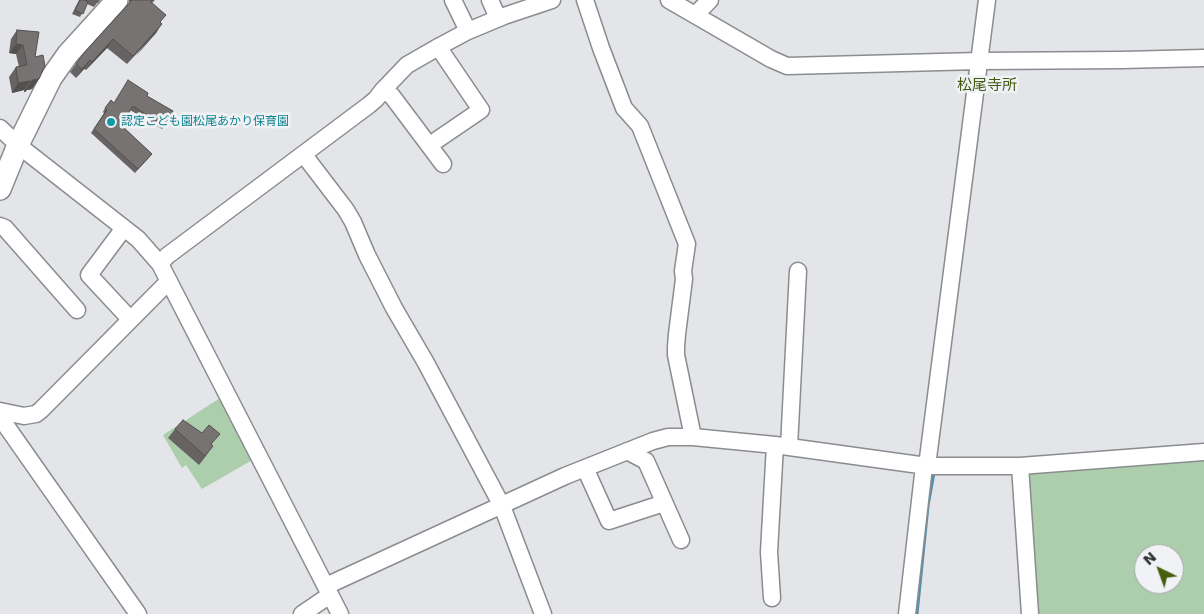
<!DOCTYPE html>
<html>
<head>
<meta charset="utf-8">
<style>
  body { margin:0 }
  #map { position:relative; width:1204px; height:614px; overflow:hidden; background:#e3e5e9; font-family:"DejaVu Sans",sans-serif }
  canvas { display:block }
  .north { position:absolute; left:1134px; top:544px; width:50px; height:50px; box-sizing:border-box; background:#f0f2f6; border:1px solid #a2a4a6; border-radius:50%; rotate:318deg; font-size:14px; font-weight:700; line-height:20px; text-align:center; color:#2d2e2f }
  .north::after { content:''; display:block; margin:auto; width:18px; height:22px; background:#475f0c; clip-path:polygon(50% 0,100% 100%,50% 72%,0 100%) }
</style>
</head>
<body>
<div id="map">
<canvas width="1204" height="614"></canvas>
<div class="north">N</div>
</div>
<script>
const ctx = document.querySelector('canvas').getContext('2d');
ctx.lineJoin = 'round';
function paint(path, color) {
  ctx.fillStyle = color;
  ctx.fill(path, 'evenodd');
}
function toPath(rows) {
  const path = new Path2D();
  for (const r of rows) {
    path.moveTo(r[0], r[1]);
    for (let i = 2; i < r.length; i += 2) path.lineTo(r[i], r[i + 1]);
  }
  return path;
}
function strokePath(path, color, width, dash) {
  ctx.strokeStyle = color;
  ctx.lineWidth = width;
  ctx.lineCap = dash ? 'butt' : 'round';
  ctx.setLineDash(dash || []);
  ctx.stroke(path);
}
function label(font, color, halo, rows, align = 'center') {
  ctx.font = font + ' "DejaVu Sans","Noto Sans JP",sans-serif';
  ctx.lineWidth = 5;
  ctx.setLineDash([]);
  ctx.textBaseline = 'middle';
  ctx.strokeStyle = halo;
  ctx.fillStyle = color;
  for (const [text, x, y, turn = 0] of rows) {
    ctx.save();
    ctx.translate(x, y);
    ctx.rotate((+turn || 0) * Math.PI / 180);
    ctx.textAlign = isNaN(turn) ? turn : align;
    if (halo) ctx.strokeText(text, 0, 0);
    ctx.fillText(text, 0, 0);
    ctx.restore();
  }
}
const green = toPath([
  [220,398,254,459,202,489,186,465,182,468,163,435],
  [1204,458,1204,614,1037,614,1025,473],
  [1144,554,1174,554,1174,584,1144,584]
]);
const stream = toPath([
  [917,614,928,506,934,473]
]);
const minor = toPath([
  [453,0,468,31],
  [490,0,498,18],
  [585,0,601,48,624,108,640,126,687,244,683,271,684,279,677,334,676,347,676,355,693,437],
  [669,0,771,59,787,66,979,61,1122,60,1204,58],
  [695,15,710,0],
  [383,90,392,96,443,164],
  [0,128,18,145,138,239,160,264,340,614],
  [437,140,481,110,443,54,440,46],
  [304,155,346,210,353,222,367,255,394,308,426,363,502,506,543,614],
  [0,226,5,228,77,310],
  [124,228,89,275,130,319],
  [160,264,167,256,369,105,376,99,383,90,407,65,440,46,468,31,504,16,552,0],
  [0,411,24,416,36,414,41,410,169,281],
  [0,417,138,614],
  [789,447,798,271],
  [627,451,646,461,681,540],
  [927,466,987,0],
  [1020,466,1030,614],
  [585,468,609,521,664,503],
  [326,586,565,476,653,441,668,437,693,437,775,445,927,466,1020,466,1204,452],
  [772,598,769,552,775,445],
  [302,614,330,595],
  [907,614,924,466]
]);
const major = toPath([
  [0,189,18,145,51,78,68,54,117,0]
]);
const wall = toPath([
  [79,0,100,0,98,3,97,3,94,7,87,4,80,17,72,14],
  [129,0,155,0,152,3,161,23,156,33,127,64,107,48,86,70,84,69,76,78,70,72,84,53,129,3],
  [17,30,35,57,39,79,32,89,27,90,25,92,24,92,24,90,12,93,9,77,16,67,19,67,16,54,9,53,11,39],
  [147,96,173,111,162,129,130,110,121,125,152,154,135,173,91,133,104,113,103,112,105,108,114,103],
  [175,429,212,445,206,456,199,465,168,438]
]);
const shadedWall = toPath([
  [162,24,156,33,136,56,142,48],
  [113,39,107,48,86,70,92,62],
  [16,44,23,45,16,54,9,53],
  [90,60,84,69,76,78,82,69],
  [39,79,32,89,27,90,25,92,24,92,32,80],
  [30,81,24,90,12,93,18,83]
]);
const building = toPath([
  [80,0,84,0,88,2,83,14,75,10,80,0],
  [132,0,152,0,151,2,166,15,160,22,162,24,133,56,113,39,92,62,90,60,82,69,76,64,84,53,132,0],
  [17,30,39,32,35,57,43,55,45,66,39,79,32,80,32,82,31,82,30,81,18,83,16,67,27,65,23,45,16,44,17,30],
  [128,80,148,93,147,96,173,111,164,126,133,106,121,125,152,154,138,169,94,129,107,110,105,108,111,100,114,103,128,80],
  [183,420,202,433,209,425,220,434,211,444,213,446,205,456,175,429,183,420]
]);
const markers = [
  [111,122,5,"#0f9aa8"]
];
const cultureNames = [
  ["認定こども園松尾あかり保育園",121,122]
];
const quarterNames = [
  ["松尾寺所",987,86]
];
paint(green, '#acceac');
strokePath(stream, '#5491ac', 3);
strokePath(minor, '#8a8c8f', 19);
strokePath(major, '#8a8c8f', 24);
strokePath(minor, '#fff', 16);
strokePath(major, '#fff', 21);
paint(wall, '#666362');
paint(shadedWall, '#535050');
paint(building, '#777372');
strokePath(building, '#535050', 1);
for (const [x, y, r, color] of markers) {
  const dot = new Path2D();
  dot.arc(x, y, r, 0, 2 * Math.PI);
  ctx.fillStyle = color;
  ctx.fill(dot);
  strokePath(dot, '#f0f2f6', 2);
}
label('12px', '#0d838f', '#f0f2f6', cultureNames, 'left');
label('15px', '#435a11', '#f0f2f6', quarterNames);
</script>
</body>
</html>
